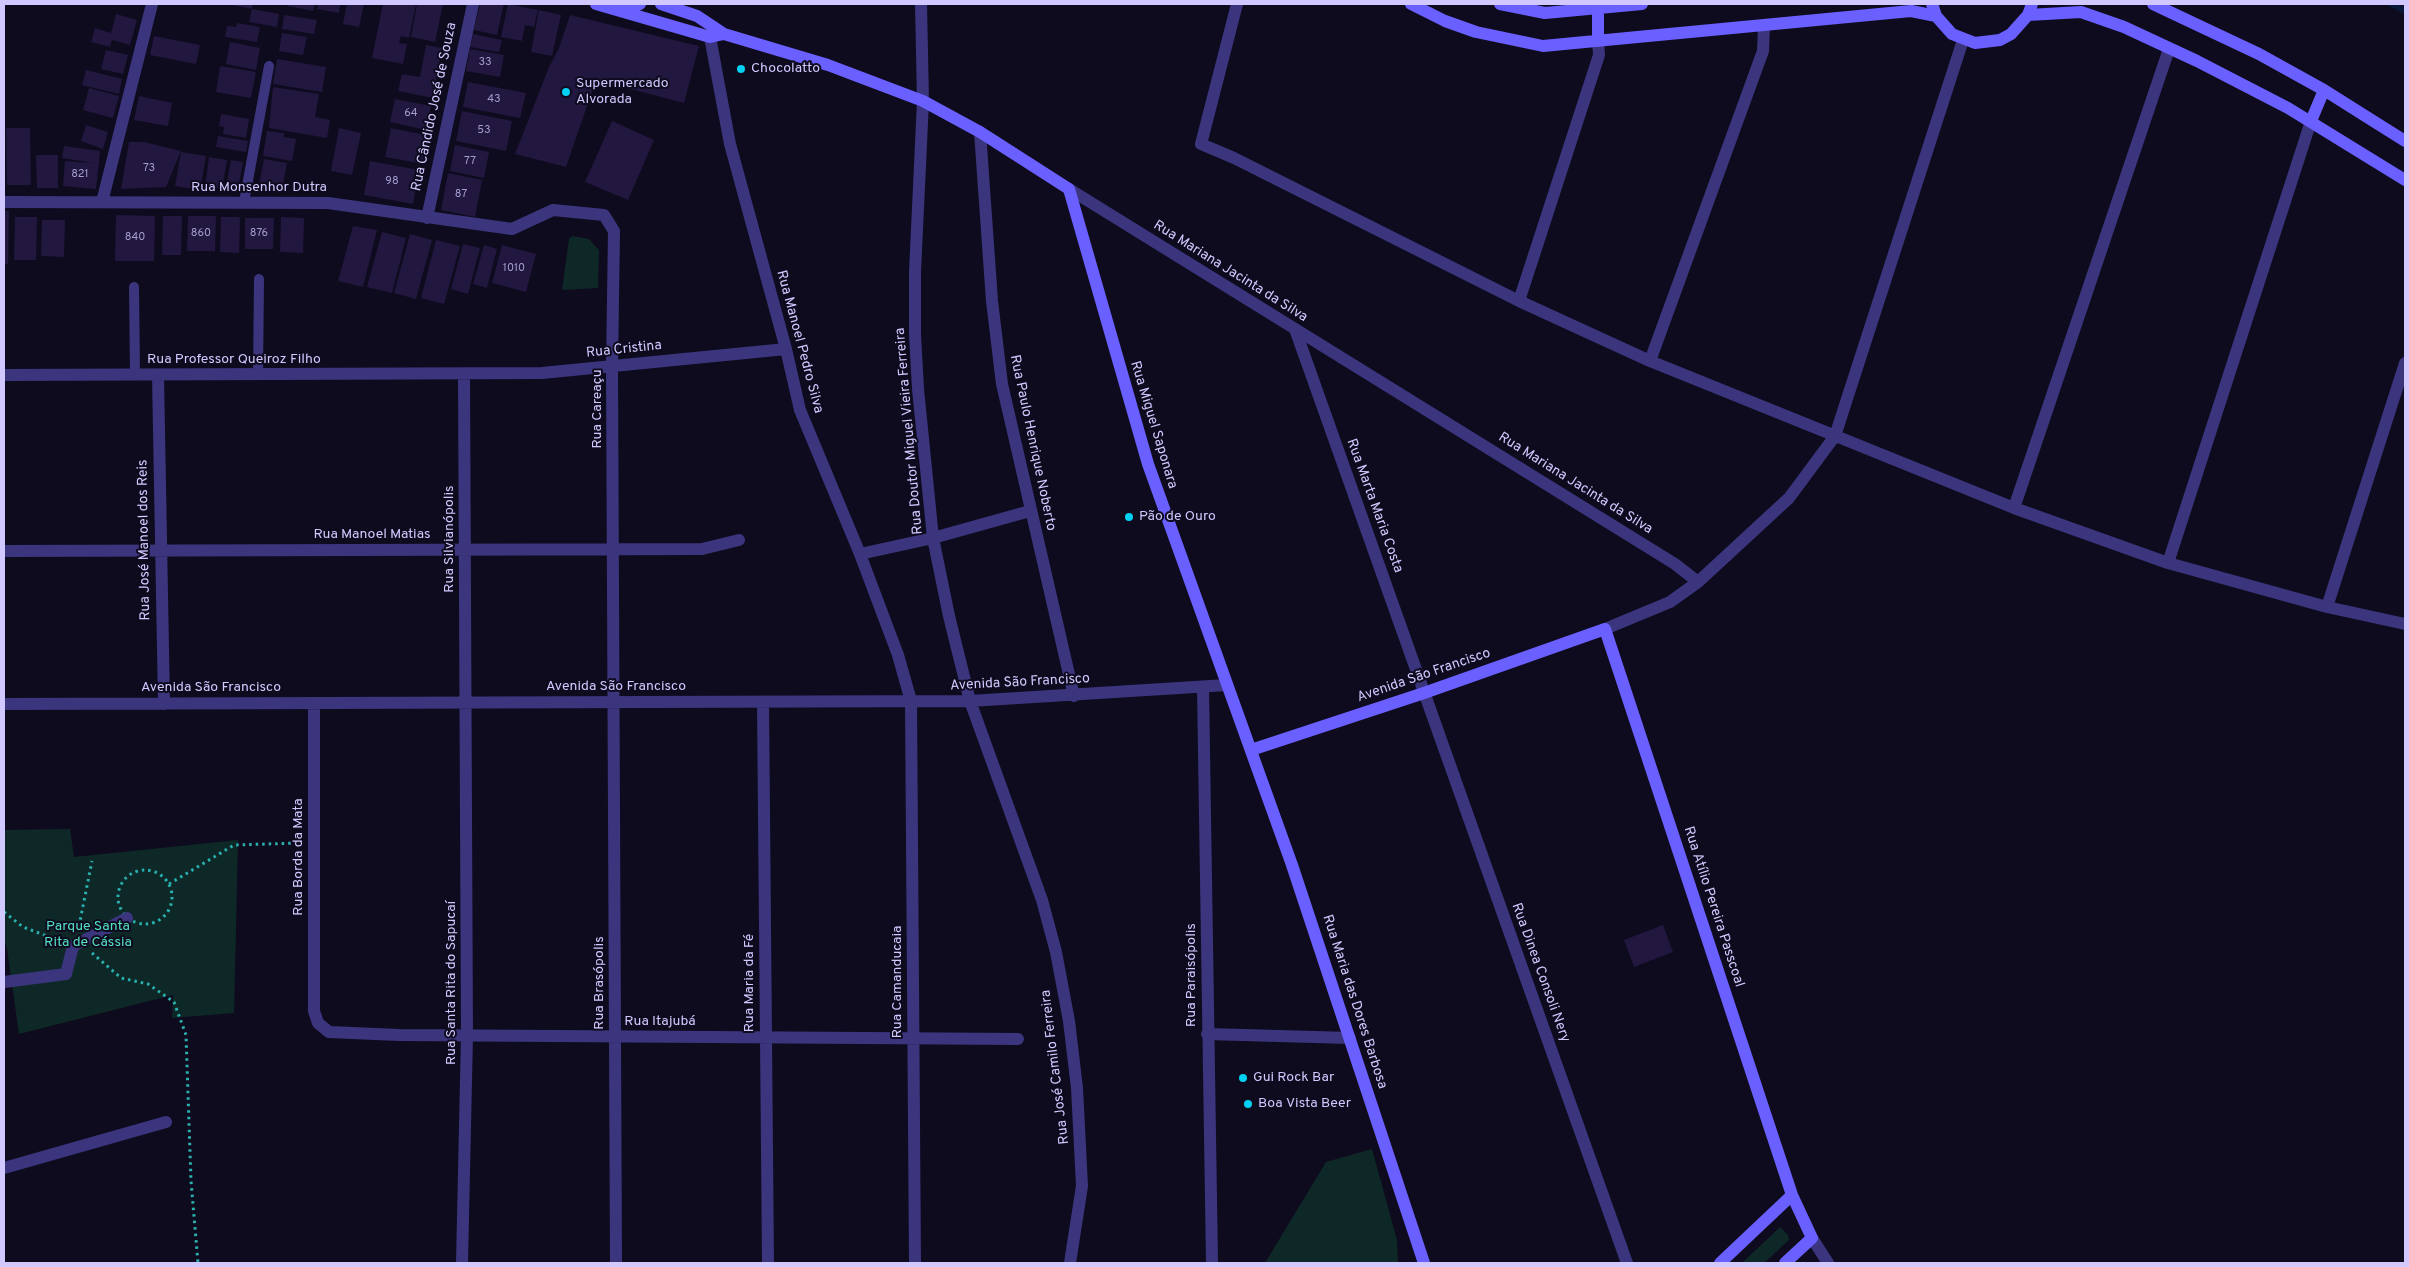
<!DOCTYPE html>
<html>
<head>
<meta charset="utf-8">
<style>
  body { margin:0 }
  #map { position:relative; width:2409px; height:1267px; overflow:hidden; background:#0f0b1e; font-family:Overpass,sans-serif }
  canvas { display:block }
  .frame { position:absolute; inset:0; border:5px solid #d1c8ff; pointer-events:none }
</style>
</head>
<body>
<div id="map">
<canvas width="2409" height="1267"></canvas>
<div class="frame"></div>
</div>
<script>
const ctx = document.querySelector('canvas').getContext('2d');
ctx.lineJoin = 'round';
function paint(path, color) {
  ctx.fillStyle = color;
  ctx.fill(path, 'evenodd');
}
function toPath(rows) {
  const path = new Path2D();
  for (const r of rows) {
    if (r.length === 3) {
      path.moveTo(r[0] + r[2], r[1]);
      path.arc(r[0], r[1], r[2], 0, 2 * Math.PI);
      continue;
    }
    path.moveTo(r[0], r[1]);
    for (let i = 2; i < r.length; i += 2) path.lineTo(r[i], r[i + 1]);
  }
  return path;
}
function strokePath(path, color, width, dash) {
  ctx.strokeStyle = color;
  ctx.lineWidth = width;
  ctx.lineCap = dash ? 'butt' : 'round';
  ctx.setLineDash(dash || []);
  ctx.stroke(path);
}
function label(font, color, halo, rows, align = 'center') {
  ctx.font = font + ' Overpass,sans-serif';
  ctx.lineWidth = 4;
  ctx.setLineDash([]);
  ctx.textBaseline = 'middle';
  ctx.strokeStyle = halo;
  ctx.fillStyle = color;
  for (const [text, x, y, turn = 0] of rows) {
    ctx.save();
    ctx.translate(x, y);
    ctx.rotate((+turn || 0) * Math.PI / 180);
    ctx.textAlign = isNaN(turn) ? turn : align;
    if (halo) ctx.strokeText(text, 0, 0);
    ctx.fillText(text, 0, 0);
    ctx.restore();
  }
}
const green = toPath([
  [572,236,589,239,599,250,598,288,562,290,569,239],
  [70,829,74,857,238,840,234,1013,172,1018,173,995,19,1034,7,949,4,939,4,830],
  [1372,1149,1397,1240,1398,1263,1265,1263,1326,1162],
  [1780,1227,1788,1235,1789,1240,1764,1263,1742,1263]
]);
const stream = toPath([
  [2392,4,2405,11]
]);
const building = toPath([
  [228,4,253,4,252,9],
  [288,4,315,4,313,11,288,6],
  [318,4,340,4,339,13,317,9],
  [347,4,364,4,359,27,343,24],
  [383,4,416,4,409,38,401,36,399,43,407,44,403,64,372,58],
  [417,4,443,4,435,42,411,37],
  [480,4,504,4,497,35,474,30],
  [508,4,538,10,534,27,525,25,522,41,501,37],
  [252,9,279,14,277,27,249,22],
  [539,10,561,15,552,56,531,52],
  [116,14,137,20,130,45,112,40,110,47,91,42,95,28,111,33],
  [284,15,317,20,314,34,282,29],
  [570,15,699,46,684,103,596,80,566,167,515,154,549,67,559,48],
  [237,23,260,27,257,42,225,37,227,26,236,27],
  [282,33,307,37,303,55,279,51],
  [473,34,502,40,499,52,470,47],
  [154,36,200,45,196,64,150,55],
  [230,42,260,48,256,70,226,64],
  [426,45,442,48,433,98,398,91,402,74,420,77],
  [470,49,504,55,500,77,466,71],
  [106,50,128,55,123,74,101,69],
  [277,59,326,67,322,92,273,84],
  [220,66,256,72,251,98,216,92],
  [86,70,122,79,119,94,82,85],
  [468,82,526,93,520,118,463,107],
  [273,87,319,94,315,117,330,120,327,138,269,128],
  [89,88,119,96,113,118,83,110],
  [139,96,172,103,168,126,134,120],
  [395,99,431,106,426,130,390,122],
  [462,111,512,121,506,151,456,141],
  [221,114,249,119,246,138,223,134,224,127,219,126],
  [612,121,654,140,628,200,585,182],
  [86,125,108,132,103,149,81,141],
  [6,128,30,128,31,185,7,185],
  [339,128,361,133,352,175,331,171],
  [391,128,430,136,424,164,385,157],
  [267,131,284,133,284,137,296,139,292,161,263,156],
  [218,136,248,141,246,152,216,147],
  [129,142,144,142,181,151,166,187,121,189],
  [455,145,489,152,484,178,450,171],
  [64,146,100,151,96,189,63,186,65,161,94,163,62,158],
  [181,152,206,156,200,190,175,186],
  [36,155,58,155,58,188,37,188],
  [209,157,227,160,222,189,205,186],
  [264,159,287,163,282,191,258,190],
  [231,160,243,162,238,189,226,187],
  [370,161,419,170,413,204,364,195],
  [448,173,482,180,475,217,441,210],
  [4,211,9,211,8,264,4,264],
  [116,215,155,216,154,261,115,261],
  [163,216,182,216,181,255,162,255],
  [188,216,216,216,215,251,187,251],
  [15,217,37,217,36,260,14,260],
  [221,217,240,217,239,253,220,252],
  [281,217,304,218,303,253,280,252],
  [245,218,274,218,273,249,245,249],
  [42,220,65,220,64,257,41,256],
  [353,226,377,230,363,287,338,281],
  [382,232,406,238,392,293,367,287],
  [410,234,432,240,416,299,394,293],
  [436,240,460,246,444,304,421,298],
  [463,244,480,248,468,294,451,289],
  [484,245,497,249,487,288,473,284],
  [502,245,536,254,526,292,492,283],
  [1663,925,1673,952,1634,967,1624,940]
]);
const path = toPath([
  [145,897,27],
  [169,884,234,845,299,843],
  [4,912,23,927,60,941],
  [79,926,92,861],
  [92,953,121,978,148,984,174,1002,186,1035,191,1181,198,1263]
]);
const lane = toPath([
  [244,202,269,66],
  [134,287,135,375],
  [258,375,259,279]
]);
const street = toPath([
  [921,4,923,101,915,272,915,335,918,389,933,538,949,616,970,701,1042,900,1056,952,1069,1021,1077,1088,1082,1186,1070,1263],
  [1237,4,1201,144,1234,158,1519,301,1650,361,2014,508,2168,563,2327,607,2405,624],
  [710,37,730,144,786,349,800,410,860,554,898,655,911,701,915,1263],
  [980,132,992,301,1002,384,1074,696],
  [1069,189,1675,564,1698,582],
  [4,202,328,203,512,229,553,210,604,215,614,231,612,366,616,1263],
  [102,202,152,4],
  [427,218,473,4],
  [1519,301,1599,55,1598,41],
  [1295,329,1627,1263],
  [1650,361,1763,51,1764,26],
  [4,375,542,373,786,349],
  [158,375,164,704],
  [2014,508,2169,49],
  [4,551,702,549,739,540],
  [860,554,933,538,1030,511],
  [2168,563,2311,121],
  [2327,607,2405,363],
  [1605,629,1670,602,1698,582,1789,498,1835,436,1963,40],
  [1203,687,1212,1263],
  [763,702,768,1263],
  [314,703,314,1011,318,1023,329,1032,399,1035,1018,1039],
  [4,704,970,701,1227,685],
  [4,982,66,974,73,946,127,918],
  [1207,1034,1350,1038],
  [4,1168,166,1122],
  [1812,1238,1828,1263],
  [462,1263,467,1035,464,374]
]);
const secondary = toPath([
  [596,4,710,37,724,34],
  [661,4,697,16,724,34,828,65,923,101,980,132,1069,189,1148,464,1292,865,1424,1263],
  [1411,4,1445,21,1476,32,1543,46,1911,11,1936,16],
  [1500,4,1545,13,1642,4],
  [1932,4,1936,16,1952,34,1975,43,2000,40,2011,34,2028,15,2032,4],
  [2153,4,2259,54,2324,90,2405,141],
  [1598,8,1598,41],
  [620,10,640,4],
  [2028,15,2081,12,2124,27,2197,61,2288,108,2405,180],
  [2311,121,2324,90],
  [1251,750,1424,693,1605,629,1792,1195,1812,1238,1785,1263],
  [1720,1263,1792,1195]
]);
const markers = [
  [741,69,5,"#00d1f3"],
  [566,92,5,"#00d1f3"],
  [1129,517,5,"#00d1f3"],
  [1243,1078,5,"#00d1f3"],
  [1248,1104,5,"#00d1f3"]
];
const numberNames = [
  ["33",485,63],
  ["43",494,100],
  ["64",411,114],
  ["53",484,131],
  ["77",470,162],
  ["73",149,169],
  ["821",80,175],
  ["98",392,182],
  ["87",461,195],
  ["860",201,234],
  ["876",259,234],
  ["840",135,238],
  ["1010",514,269]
];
const poiNames = [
  ["Chocolatto",751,69],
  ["Supermercado",576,84],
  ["Alvorada",576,100],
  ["Pão de Ouro",1139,517],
  ["Gui Rock Bar",1253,1078],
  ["Boa Vista Beer",1258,1104]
];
const streetNames = [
  ["Rua Cândido José de Souza",435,107,-78],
  ["Rua Monsenhor Dutra",259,188],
  ["Rua Mariana Jacinta da Silva",1230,272,32],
  ["Rua Manoel Pedro Silva",799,342,75],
  ["Rua Cristina",624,350,-6],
  ["Rua Professor Queiroz Filho",234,360],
  ["Rua Careaçu",598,409,-90],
  ["Rua Miguel Saponara",1153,425,73],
  ["Rua Doutor Miguel Vieira Ferreira",910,431,-95],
  ["Rua Paulo Henrique Noberto",1032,443,78],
  ["Rua Mariana Jacinta da Silva",1575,484,32],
  ["Rua Marta Maria Costa",1374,506,70],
  ["Rua Manoel Matias",372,535],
  ["Rua Silvianópolis",450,539,-90],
  ["Rua José Manoel dos Reis",145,540,-91],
  ["Avenida São Francisco",1424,676,-19],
  ["Avenida São Francisco",1020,683,-3],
  ["Avenida São Francisco",616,687],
  ["Avenida São Francisco",211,688],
  ["Rua Borda da Mata",299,857,-90],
  ["Rua Atílio Pereira Passcoal",1713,907,72],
  ["Rua Dinea Consoli Nery",1540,973,70],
  ["Rua Paraisópolis",1192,975,-90],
  ["Rua Camanducaia",898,982,-90],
  ["Rua Santa Rita do Sapucaí",452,983,-90],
  ["Rua Brasópolis",600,983,-90],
  ["Rua Maria da Fé",750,983,-90],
  ["Rua Maria das Dores Barbosa",1354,1002,72],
  ["Rua Itajubá",660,1022],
  ["Rua José Camilo Ferreira",1056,1067,-97]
];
const parkNames = [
  ["Parque Santa",88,927],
  ["Rita de Cássia",88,943]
];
paint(green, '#0e2828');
strokePath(stream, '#07183b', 6);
paint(building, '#21173f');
strokePath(path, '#2ab1af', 3, [2.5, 4]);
strokePath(lane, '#3b357e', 10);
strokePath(street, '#3b357e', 12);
strokePath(secondary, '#6a5fff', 12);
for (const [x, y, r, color] of markers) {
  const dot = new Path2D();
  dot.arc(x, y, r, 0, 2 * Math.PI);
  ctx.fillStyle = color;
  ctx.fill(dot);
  strokePath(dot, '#0f0b1e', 2);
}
label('11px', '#a59ccf', null, numberNames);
label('14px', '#d1c8ff', '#0f0b1e', poiNames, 'left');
label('14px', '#d1c8ff', '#0f0b1e', streetNames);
label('14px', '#52e1c3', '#0f0b1e', parkNames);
</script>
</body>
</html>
